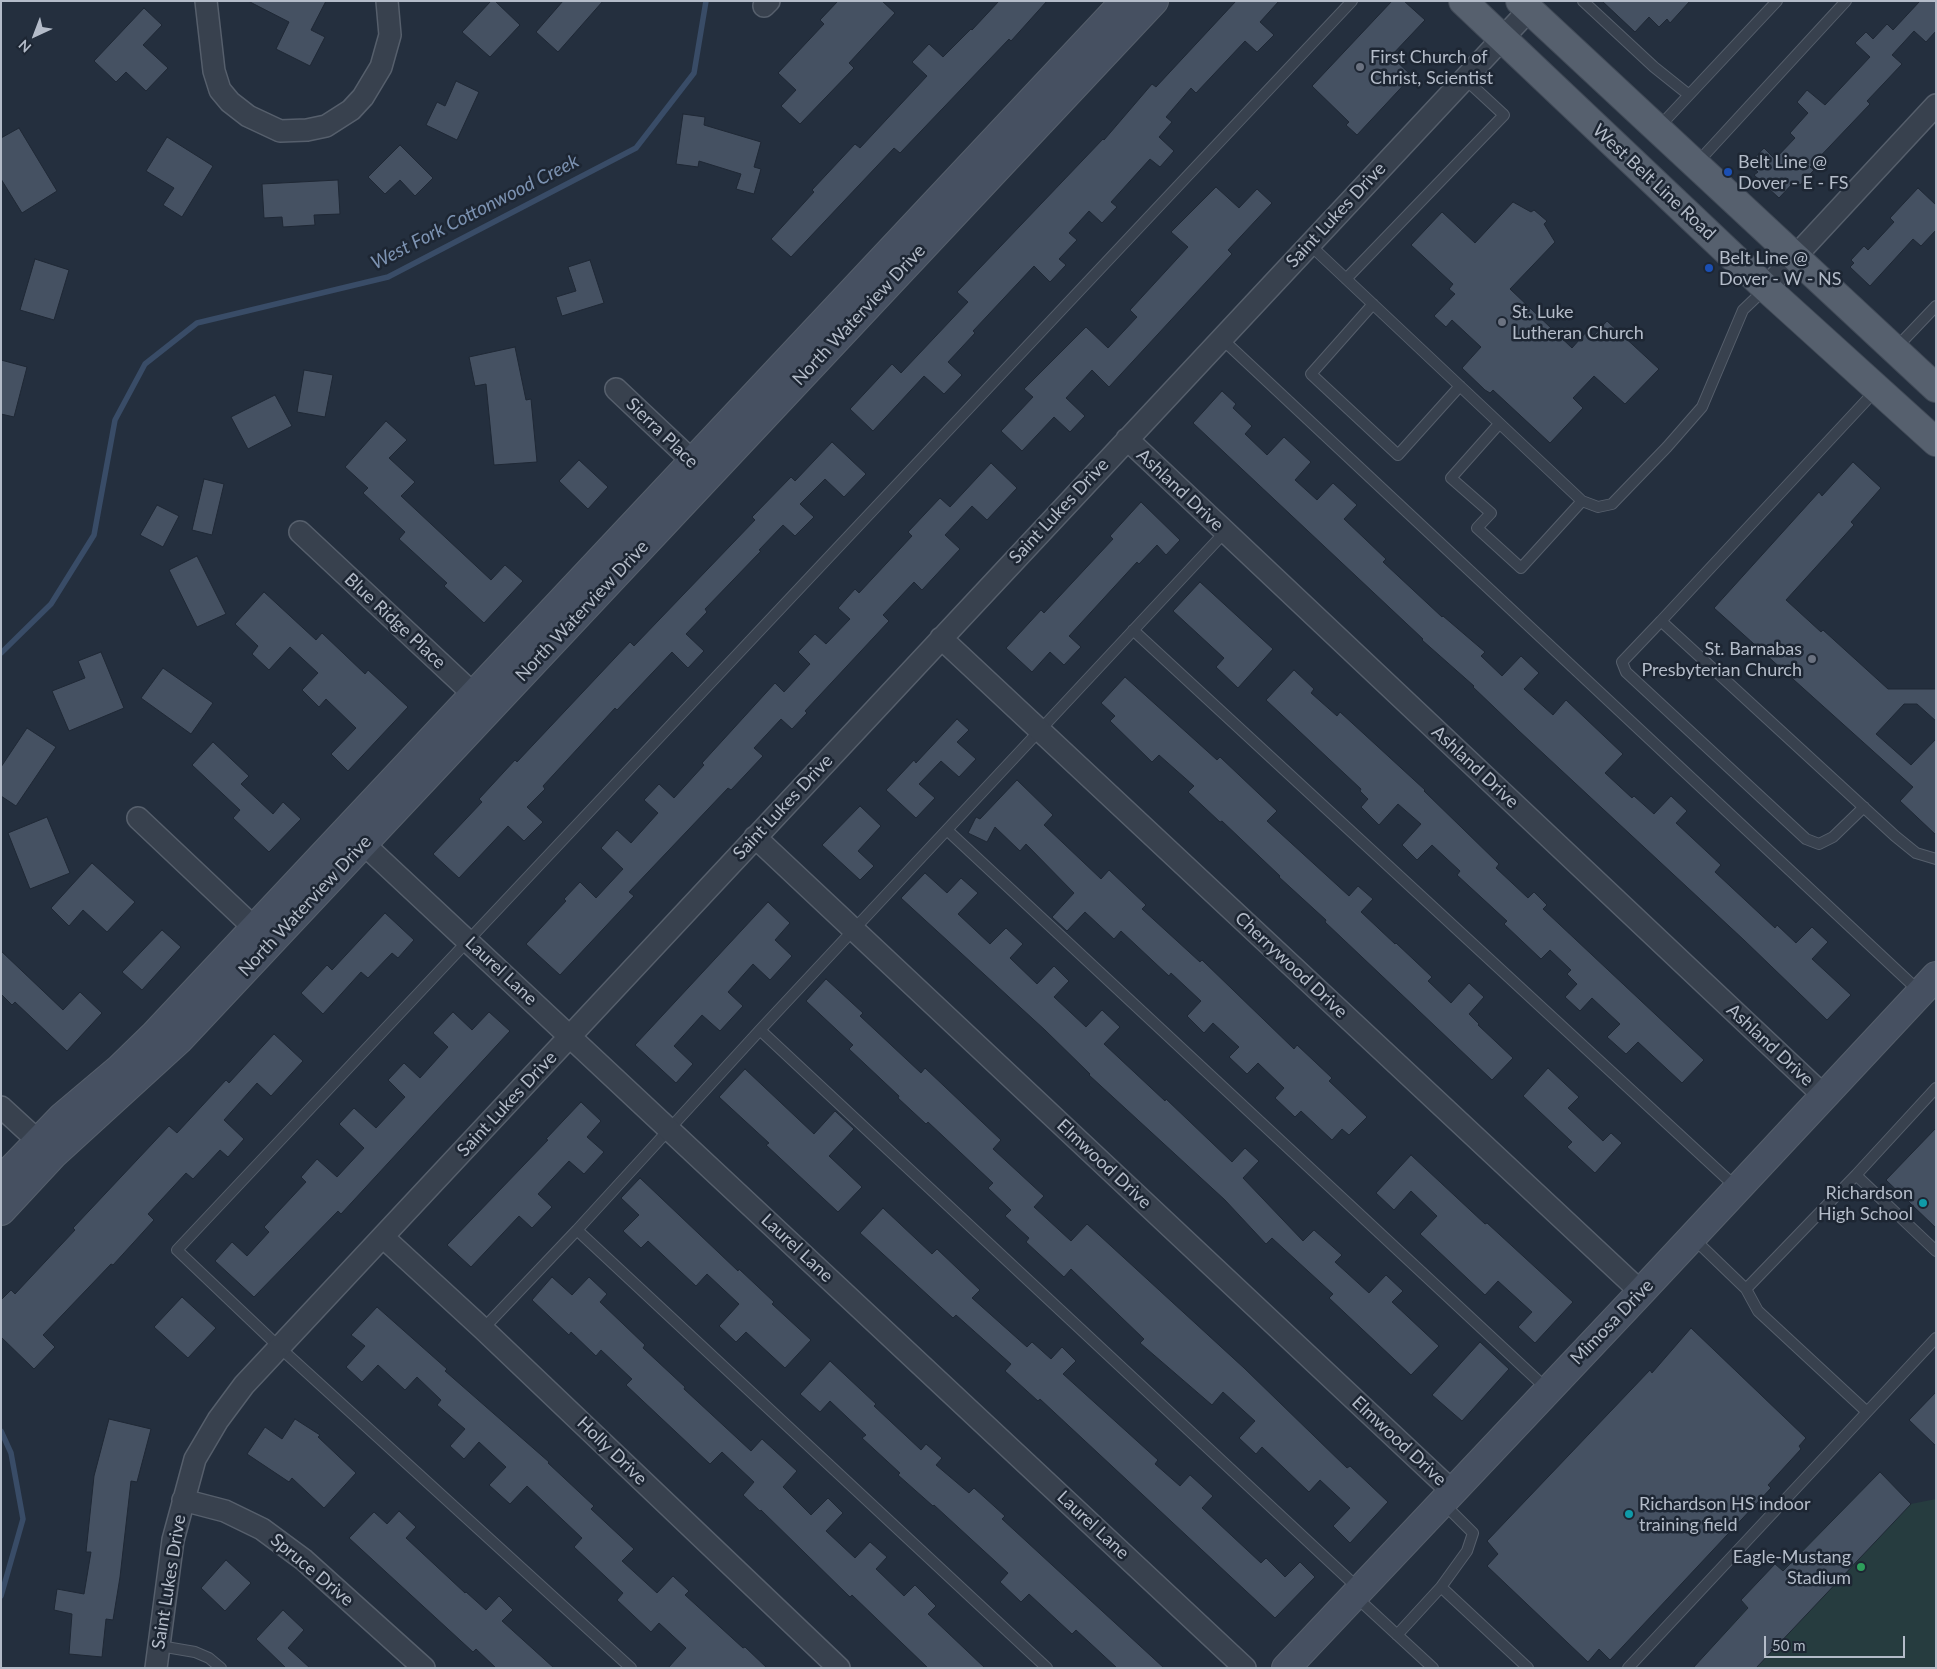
<!DOCTYPE html>
<html>
<head>
<meta charset="utf-8">
<style>
  body { margin:0 }
  #map { position:relative; width:1937px; height:1669px; overflow:hidden; background:#242f3e; font-family:Lato,sans-serif }
  canvas { display:block }
  .frame { position:absolute; inset:0; border:2px solid #b4bcc9; pointer-events:none }
  .north { position:absolute; left:10px; top:10px; width:50px; height:50px; -webkit-text-stroke:4px #1d2633; paint-order:stroke; rotate:223deg; font-size:14px; font-weight:700; line-height:20px; text-align:center; color:#b4bcc9 }
  .north::after { content:''; display:block; margin:auto; width:18px; height:22px; background:#b4bcc9; clip-path:polygon(50% 0,100% 100%,50% 72%,0 100%) }
  .scale { position:absolute; left:1764px; top:1636px; width:141px; height:22px; box-sizing:border-box; border:2px solid #b4bcc9; border-top:0; padding-left:6px; font-size:15px; line-height:18px; white-space:nowrap; color:#b4bcc9; -webkit-text-stroke:4px #1d2633; paint-order:stroke }
</style>
</head>
<body>
<div id="map">
<canvas width="1937" height="1669"></canvas>
<div class="frame"></div>
<div class="north">N</div>
<div class="scale">50 m</div>
</div>
<script>
const ctx = document.querySelector('canvas').getContext('2d');
ctx.lineJoin = 'round';
function paint(path, color) {
  ctx.fillStyle = color;
  ctx.fill(path, 'evenodd');
}
function toPath(rows) {
  const path = new Path2D();
  for (const r of rows) {
    path.moveTo(r[0], r[1]);
    for (let i = 2; i < r.length; i += 2) path.lineTo(r[i], r[i + 1]);
  }
  return path;
}
function strokePath(path, color, width, dash) {
  ctx.strokeStyle = color;
  ctx.lineWidth = width;
  ctx.lineCap = dash ? 'butt' : 'round';
  ctx.setLineDash(dash || []);
  ctx.stroke(path);
}
function label(font, color, halo, rows, align = 'center') {
  ctx.font = font + ' Lato,sans-serif';
  ctx.lineWidth = 5;
  ctx.setLineDash([]);
  ctx.textBaseline = 'middle';
  ctx.strokeStyle = halo;
  ctx.fillStyle = color;
  for (const [text, x, y, turn = 0] of rows) {
    ctx.save();
    ctx.translate(x, y);
    ctx.rotate((+turn || 0) * Math.PI / 180);
    ctx.textAlign = isNaN(turn) ? turn : align;
    if (halo) ctx.strokeText(text, 0, 0);
    ctx.fillText(text, 0, 0);
    ctx.restore();
  }
}
const green = toPath([
  [1880,1472,1911,1504,1936,1499,1936,1668,1693,1668,1747,1608,1741,1600,1775,1564,1783,1570]
]);
const stream = toPath([
  [1,653,51,604,94,535,115,420,145,364,197,323,388,277,636,148,694,73,706,1],
  [1,1431,11,1453,23,1519,1,1596]
]);
const building = toPath([
  [248,1,326,1,311,30,325,37,310,66,276,49,289,22,248,1],
  [491,1,495,1,520,25,490,57,462,32,491,1],
  [563,1,603,1,558,52,536,32,563,1],
  [838,1,882,1,895,13,849,63,854,68,800,124,781,106,796,90,778,73,824,24,820,20,838,1],
  [999,1,1047,1,1011,41,1009,39,900,153,894,148,791,257,771,239,814,192,812,190,855,144,860,148,927,76,912,62,929,44,943,57,971,29,972,30,999,1],
  [1236,1,1279,1,1260,22,1274,35,1257,52,1245,41,1196,93,1191,88,1166,117,1172,122,1159,137,1174,151,1160,167,1150,159,1111,202,1117,207,1102,223,1089,211,1069,233,1077,240,1059,259,1066,265,1050,282,1034,266,973,331,975,333,948,362,962,375,944,394,924,376,873,431,850,409,892,364,901,373,968,302,957,292,1103,139,1104,140,1152,84,1156,87,1236,1],
  [1392,1,1404,1,1425,20,1391,56,1412,76,1357,135,1346,125,1349,122,1312,86,1392,1],
  [1602,1,1690,1,1670,23,1667,19,1659,27,1649,17,1635,32,1602,1],
  [1920,1,1936,1,1936,31,1926,42,1914,31,1892,55,1902,64,1867,101,1870,104,1810,167,1814,170,1800,185,1795,181,1779,198,1754,175,1758,172,1749,164,1764,148,1775,159,1795,138,1790,133,1808,113,1797,102,1807,90,1825,105,1870,57,1855,43,1866,32,1873,39,1887,24,1893,30,1920,1],
  [144,8,162,25,143,45,168,68,146,91,126,72,116,82,94,61,144,8],
  [456,81,479,92,457,140,426,125,437,102,445,106,456,81],
  [683,114,705,117,704,125,761,142,754,167,761,169,754,194,736,189,741,174,699,161,698,167,676,164,683,114],
  [19,128,57,191,22,213,1,179,1,138,19,128],
  [167,137,213,166,182,217,163,205,174,188,146,171,167,137],
  [400,145,433,178,415,196,400,180,385,194,368,177,400,145],
  [338,180,340,214,314,215,315,225,283,227,282,217,264,218,262,184,338,180],
  [1216,187,1239,208,1257,189,1272,203,1228,250,1232,254,1109,387,1092,370,1066,398,1085,416,1070,432,1054,417,1022,451,1001,431,1033,397,1024,389,1086,327,1108,348,1137,317,1130,310,1188,247,1171,232,1216,187],
  [1918,188,1936,205,1936,230,1921,246,1913,239,1870,286,1850,267,1854,263,1851,260,1864,246,1868,250,1894,222,1890,218,1918,188],
  [1513,202,1531,212,1534,210,1547,221,1544,224,1555,242,1510,289,1572,348,1588,330,1594,335,1607,321,1659,369,1625,404,1594,376,1573,398,1583,408,1550,443,1493,390,1490,393,1485,390,1462,368,1481,347,1452,320,1446,327,1434,316,1455,294,1449,289,1453,284,1411,245,1442,212,1475,243,1513,202],
  [35,259,69,270,54,320,20,310,35,259],
  [590,260,604,303,562,316,556,297,576,291,568,267,590,260],
  [515,347,526,400,531,399,537,462,494,465,486,384,475,386,469,357,515,347],
  [1,360,27,367,14,417,1,414,1,360],
  [304,370,333,375,325,417,297,412,304,370],
  [1222,391,1236,404,1233,408,1252,426,1245,434,1267,455,1284,437,1311,462,1295,480,1317,500,1333,483,1357,505,1344,519,1386,559,1383,562,1442,617,1443,616,1485,652,1481,656,1502,676,1521,656,1539,673,1524,689,1553,715,1566,700,1623,754,1605,773,1632,798,1634,796,1654,814,1671,796,1687,811,1676,823,1721,865,1715,872,1775,928,1777,925,1796,943,1812,927,1828,942,1812,959,1851,995,1827,1020,1744,940,1518,730,1473,687,1474,686,1422,640,1423,639,1193,423,1222,391],
  [275,395,292,426,248,449,231,417,275,395],
  [386,421,407,440,389,458,415,482,401,496,491,580,505,565,523,581,484,623,444,586,447,583,399,539,405,532,363,493,368,488,345,467,386,421],
  [832,442,866,474,844,497,825,479,800,504,814,517,795,536,783,525,759,550,761,551,705,609,707,612,686,634,704,651,688,668,672,652,617,710,615,708,543,786,545,789,527,807,543,822,524,841,508,826,459,878,433,854,482,802,479,799,515,760,517,762,630,642,634,646,755,520,752,517,791,477,795,481,832,442],
  [579,460,608,487,588,509,559,481,579,460],
  [1853,462,1881,488,1851,522,1854,525,1786,600,1821,632,1823,630,1888,689,1936,689,1936,721,1917,704,1904,704,1876,734,1911,765,1936,739,1936,835,1900,801,1913,787,1714,608,1819,492,1822,496,1853,462],
  [991,463,1017,488,987,520,972,506,945,535,960,549,922,590,914,582,883,615,889,621,805,711,807,713,792,729,781,719,754,748,763,756,731,790,728,788,629,892,634,896,560,975,526,944,566,901,564,899,580,882,596,898,623,869,601,848,617,830,631,843,658,813,644,800,659,784,674,798,704,765,702,763,775,683,784,692,810,664,798,652,815,634,826,644,850,619,838,608,855,589,859,593,912,536,908,532,940,498,950,507,991,463],
  [204,479,224,484,212,535,192,530,204,479],
  [1141,502,1180,540,1166,555,1157,545,1139,564,1137,562,1069,636,1081,647,1064,665,1050,652,1032,672,1006,648,1041,610,1044,613,1113,539,1110,536,1141,502],
  [157,505,179,516,163,547,140,535,157,505],
  [197,556,226,614,197,627,169,570,197,556],
  [1200,582,1273,649,1238,688,1216,667,1224,658,1173,611,1200,582],
  [264,592,316,640,322,633,365,674,368,670,408,707,348,771,331,754,356,728,326,699,319,707,302,690,318,673,290,647,269,670,252,654,258,646,235,624,264,592],
  [101,652,124,708,69,731,52,691,85,678,78,661,101,652],
  [163,668,213,703,191,734,141,698,163,668],
  [1294,670,1314,689,1311,693,1337,716,1340,712,1425,790,1424,791,1499,864,1496,868,1528,898,1534,892,1547,905,1543,909,1704,1060,1682,1083,1638,1042,1626,1054,1607,1037,1620,1024,1592,998,1580,1011,1565,997,1577,984,1567,974,1571,970,1550,950,1541,959,1504,924,1507,921,1457,875,1460,871,1432,845,1417,860,1402,845,1421,824,1398,804,1379,825,1361,807,1368,799,1360,791,1361,789,1266,700,1294,670],
  [1125,677,1217,760,1220,757,1277,811,1267,821,1349,896,1358,886,1373,899,1361,912,1395,944,1396,943,1432,977,1428,981,1451,1003,1469,983,1484,997,1469,1014,1479,1024,1478,1025,1513,1058,1492,1080,1325,922,1326,920,1279,877,1280,876,1222,821,1220,822,1188,792,1194,786,1159,755,1152,762,1110,721,1115,716,1101,703,1125,677],
  [957,719,969,730,957,742,976,759,959,777,941,761,919,784,935,798,916,818,886,790,914,760,916,763,957,719],
  [27,728,56,747,16,806,1,796,1,767,27,728],
  [213,742,249,776,241,784,273,814,283,802,301,819,269,852,233,818,240,810,192,765,213,742],
  [1017,780,1053,815,1044,825,1101,879,1109,870,1146,905,1142,909,1200,962,1202,960,1294,1049,1297,1045,1332,1078,1329,1081,1367,1117,1349,1135,1342,1129,1332,1140,1301,1111,1295,1117,1275,1098,1284,1088,1258,1063,1247,1074,1229,1057,1239,1047,1213,1023,1204,1033,1187,1016,1201,1001,1171,973,1169,976,1121,931,1114,939,1085,912,1067,931,1052,917,1074,893,1026,844,1020,851,995,827,987,842,968,833,976,817,980,819,1017,780],
  [860,806,881,826,858,851,874,866,860,880,822,845,860,806],
  [47,817,70,873,30,889,8,833,47,817],
  [92,863,135,902,107,932,83,910,69,926,51,908,92,863],
  [925,873,947,893,961,878,978,893,958,914,990,944,1006,928,1023,944,1010,958,1037,984,1054,966,1069,981,1054,997,1086,1027,1102,1010,1120,1027,1104,1044,1165,1101,1166,1099,1232,1162,1245,1148,1259,1161,1243,1178,1303,1241,1314,1230,1342,1255,1335,1262,1369,1293,1386,1275,1403,1291,1392,1302,1439,1346,1411,1375,1329,1298,1333,1294,1272,1238,1266,1244,1225,1200,1089,1075,1090,1074,1045,1030,901,898,925,873],
  [768,902,790,923,775,940,792,956,770,980,753,964,728,992,743,1006,720,1031,702,1015,674,1046,693,1064,676,1083,635,1045,768,902],
  [385,913,414,940,398,958,392,953,368,978,361,972,323,1014,301,993,327,965,332,970,385,913],
  [162,930,181,947,142,990,122,972,162,930],
  [1,951,63,1010,80,992,102,1013,67,1051,15,1002,12,1005,1,994,1,951],
  [826,979,863,1013,860,1016,921,1073,925,1068,1001,1140,993,1149,1044,1196,1034,1207,1071,1241,1087,1224,1244,1368,1347,1468,1350,1466,1388,1502,1350,1543,1333,1526,1350,1508,1320,1480,1309,1492,1262,1447,1256,1454,1239,1438,1255,1421,1223,1392,1212,1405,1140,1343,1144,1339,1071,1269,1064,1277,1026,1242,1029,1238,1005,1216,1011,1210,988,1188,993,1183,928,1122,926,1124,898,1098,899,1096,849,1049,853,1045,806,1001,826,979],
  [453,1012,472,1030,489,1012,510,1031,341,1214,338,1211,254,1297,215,1261,232,1242,247,1256,269,1232,264,1227,306,1182,301,1177,317,1159,337,1177,364,1148,339,1124,354,1108,376,1128,405,1097,388,1080,404,1063,420,1078,448,1047,433,1033,453,1012],
  [274,1034,303,1061,271,1096,257,1083,224,1120,244,1139,228,1157,220,1150,193,1179,186,1173,148,1214,154,1220,113,1265,111,1264,43,1335,55,1347,34,1369,1,1337,1,1300,11,1290,15,1294,75,1230,73,1228,169,1126,177,1133,226,1080,229,1083,274,1034],
  [1548,1068,1579,1097,1568,1108,1603,1141,1611,1133,1622,1143,1595,1173,1567,1147,1572,1142,1523,1096,1548,1068],
  [745,1069,814,1134,835,1111,854,1129,829,1156,862,1187,838,1212,766,1145,769,1143,719,1097,745,1069],
  [581,1102,601,1121,587,1137,604,1152,584,1174,569,1161,538,1194,552,1207,532,1228,519,1216,471,1267,447,1245,548,1140,546,1139,581,1102],
  [1936,1128,1936,1228,1886,1180,1936,1128],
  [1411,1155,1485,1224,1487,1223,1573,1302,1535,1343,1518,1327,1532,1312,1498,1281,1485,1295,1420,1234,1437,1216,1411,1191,1394,1210,1376,1193,1411,1155],
  [640,1178,738,1271,739,1269,774,1302,772,1304,811,1340,785,1368,746,1332,736,1342,719,1326,739,1304,707,1274,696,1286,648,1241,641,1248,623,1231,639,1215,621,1198,640,1178],
  [883,1208,932,1254,937,1249,980,1290,972,1298,1027,1347,1032,1342,1051,1359,1062,1347,1076,1361,1063,1374,1158,1460,1155,1464,1180,1486,1190,1475,1213,1496,1202,1508,1261,1563,1266,1558,1285,1577,1300,1562,1315,1577,1275,1618,1040,1399,1038,1401,1005,1371,1011,1364,956,1315,953,1318,860,1233,883,1208],
  [552,1277,572,1295,589,1277,607,1294,600,1302,645,1345,643,1348,685,1387,684,1389,751,1451,762,1439,797,1471,783,1487,811,1515,828,1498,843,1513,826,1531,855,1558,870,1542,887,1557,876,1569,904,1596,915,1585,936,1606,928,1614,985,1668,928,1668,852,1595,850,1597,761,1510,760,1511,743,1495,754,1482,722,1452,710,1464,626,1385,632,1379,601,1350,596,1356,571,1332,569,1335,532,1300,552,1277],
  [182,1297,216,1328,188,1358,154,1327,182,1297],
  [377,1307,447,1369,445,1371,549,1462,548,1463,594,1506,591,1509,634,1549,622,1561,657,1593,673,1576,689,1591,685,1595,743,1648,745,1647,767,1668,668,1668,686,1648,659,1623,651,1632,617,1600,623,1593,574,1547,582,1538,527,1486,510,1504,489,1485,506,1467,479,1442,464,1459,450,1446,465,1429,437,1405,441,1400,417,1377,405,1390,378,1365,362,1382,346,1367,365,1346,351,1335,377,1307],
  [1691,1328,1806,1438,1799,1446,1801,1449,1768,1485,1771,1488,1610,1660,1599,1649,1588,1662,1487,1566,1498,1554,1487,1541,1650,1370,1652,1373,1691,1328],
  [1480,1342,1509,1369,1462,1421,1432,1395,1480,1342],
  [830,1361,876,1404,874,1406,921,1450,926,1444,942,1458,936,1465,969,1493,974,1488,1005,1516,1002,1519,1164,1668,1117,1668,1076,1630,1072,1634,1029,1594,1021,1602,1000,1582,1008,1573,934,1505,933,1506,898,1475,900,1473,862,1438,866,1435,830,1401,820,1412,800,1394,830,1361],
  [1936,1392,1936,1446,1909,1420,1936,1392],
  [109,1419,151,1429,137,1482,131,1481,120,1577,113,1620,106,1619,102,1657,69,1654,72,1614,54,1610,57,1589,84,1594,91,1552,86,1552,94,1476,109,1419],
  [295,1419,320,1435,318,1437,356,1473,324,1508,292,1478,289,1482,247,1454,265,1427,282,1439,295,1419],
  [1880,1472,1911,1504,1756,1668,1693,1668,1748,1608,1741,1600,1775,1564,1783,1571,1880,1472],
  [399,1511,416,1527,406,1538,465,1593,466,1592,486,1610,499,1596,513,1610,502,1621,554,1668,496,1668,476,1649,473,1652,349,1538,374,1512,387,1524,399,1511],
  [226,1560,251,1583,225,1611,201,1588,226,1560],
  [283,1610,304,1630,288,1648,310,1668,286,1668,256,1639,283,1610]
]);
const lane = toPath([
  [1583,1,1654,67,1689,95],
  [1659,127,1777,1],
  [1697,163,1846,1],
  [1309,244,1582,501,1598,507,1612,504,1667,447,1702,407,1743,310,1766,288],
  [1346,279,1504,115,1464,78],
  [1373,304,1311,374,1398,455,1460,386],
  [1221,338,1920,992],
  [1895,349,1936,306],
  [1876,390,1661,621,1895,836,1916,853,1936,859],
  [1499,424,1451,478,1491,513,1477,528,1521,568,1582,501],
  [1661,621,1622,662,1626,672,1806,839,1819,844,1833,837,1864,807],
  [1133,630,1737,1188],
  [947,830,1547,1389],
  [760,1030,1359,1589],
  [1936,1088,1856,1175,1746,1289,1758,1311,1867,1412,1936,1338],
  [1856,1175,1936,1251],
  [1693,1238,1746,1289],
  [483,1329,577,1230],
  [1443,1503,1473,1533,1467,1551,1441,1587,1528,1668],
  [1355,1596,1433,1668],
  [1397,1635,1441,1587],
  [160,1646,195,1652,209,1658,221,1668],
  [631,1668,278,1346,177,1250,1352,1],
  [1047,1668,577,1230,760,1030,1225,532],
  [1628,1668,1867,1412]
]);
const street = toPath([
  [206,1,214,71,220,90,230,102,248,116,280,131,307,130,326,126,351,110,363,97,381,67,390,35,387,1],
  [764,6,769,1],
  [1766,288,1936,105],
  [616,389,703,471],
  [1127,439,1824,1096],
  [300,532,484,704],
  [941,638,1641,1292],
  [138,818,265,938],
  [352,833,1245,1668],
  [755,837,1452,1491],
  [1,1107,49,1151],
  [383,1237,483,1329,839,1668],
  [183,1500,225,1511,262,1529,304,1560,424,1668],
  [156,1668,173,1540,195,1459,218,1420,244,1385,1529,10]
]);
const secondary = toPath([
  [1,1180,62,1117,119,1069,154,1035,1125,1],
  [1,1211,53,1155,179,1040,1154,1],
  [1286,1668,1641,1292,1936,976]
]);
const primary = toPath([
  [1463,1,1766,288,1936,442],
  [1520,1,1936,388]
]);
const markers = [
  [1360,67,5,"#6b7280"],
  [1728,172,5,"#1a4fb4"],
  [1709,268,5,"#1a4fb4"],
  [1502,322,5,"#6b7280"],
  [1812,659,5,"#6b7280"],
  [1923,1203,5,"#0f9aa8"],
  [1629,1514,5,"#0f9aa8"],
  [1861,1567,5,"#2e9e5b"]
];
const poiNames = [
  ["First Church of",1370,57],
  ["Christ, Scientist",1370,78],
  ["Belt Line @",1738,162],
  ["Dover - E - FS",1738,183],
  ["Belt Line @",1719,258],
  ["Dover - W - NS",1719,279],
  ["St. Luke",1512,312],
  ["Lutheran Church",1512,333],
  ["St. Barnabas",1802,649,"right"],
  ["Presbyterian Church",1802,670,"right"],
  ["Richardson",1913,1193,"right"],
  ["High School",1913,1214,"right"],
  ["Richardson HS indoor",1639,1504],
  ["training field",1639,1525],
  ["Eagle-Mustang",1851,1557,"right"],
  ["Stadium",1851,1578,"right"]
];
const streetNames = [
  ["West Belt Line Road",1654,182,43],
  ["Saint Lukes Drive",1336,215,-47],
  ["North Waterview Drive",859,315,-47],
  ["Sierra Place",662,433,44],
  ["Ashland Drive",1180,490,43],
  ["Saint Lukes Drive",1059,511,-47],
  ["North Waterview Drive",582,611,-47],
  ["Blue Ridge Place",395,621,43],
  ["Ashland Drive",1475,767,43],
  ["Saint Lukes Drive",783,807,-47],
  ["North Waterview Drive",305,906,-47],
  ["Cherrywood Drive",1291,965,43],
  ["Laurel Lane",501,971,43],
  ["Ashland Drive",1770,1045,43],
  ["Saint Lukes Drive",507,1104,-47],
  ["Elmwood Drive",1104,1164,43],
  ["Laurel Lane",797,1248,43],
  ["Mimosa Drive",1612,1322,-46],
  ["Elmwood Drive",1399,1441,43],
  ["Holly Drive",612,1451,44],
  ["Laurel Lane",1093,1525,43],
  ["Spruce Drive",312,1570,40],
  ["Saint Lukes Drive",169,1582,-81]
];
const waterNames = [
  ["West Fork Cottonwood Creek",475,212,-27]
];
paint(green, '#263c3f');
strokePath(stream, '#394c67', 5.5);
paint(building, '#455162');
strokePath(building, '#1f2835', 1);
strokePath(lane, '#565f6c', 12);
strokePath(street, '#565f6c', 24);
strokePath(secondary, '#565f6c', 30);
strokePath(primary, '#414a57', 30);
strokePath(lane, '#38414e', 10);
strokePath(street, '#38414e', 21);
strokePath(secondary, '#465061', 28);
strokePath(primary, '#56606e', 28);
for (const [x, y, r, color] of markers) {
  const dot = new Path2D();
  dot.arc(x, y, r, 0, 2 * Math.PI);
  ctx.fillStyle = color;
  ctx.fill(dot);
  strokePath(dot, '#1d2633', 2);
}
label('18px', '#b4bcc9', '#1d2633', poiNames, 'left');
label('18px', '#b4bcc9', '#1d2633', streetNames);
label('italic 19px', '#7c92b1', '#1d2633', waterNames);
</script>
</body>
</html>
